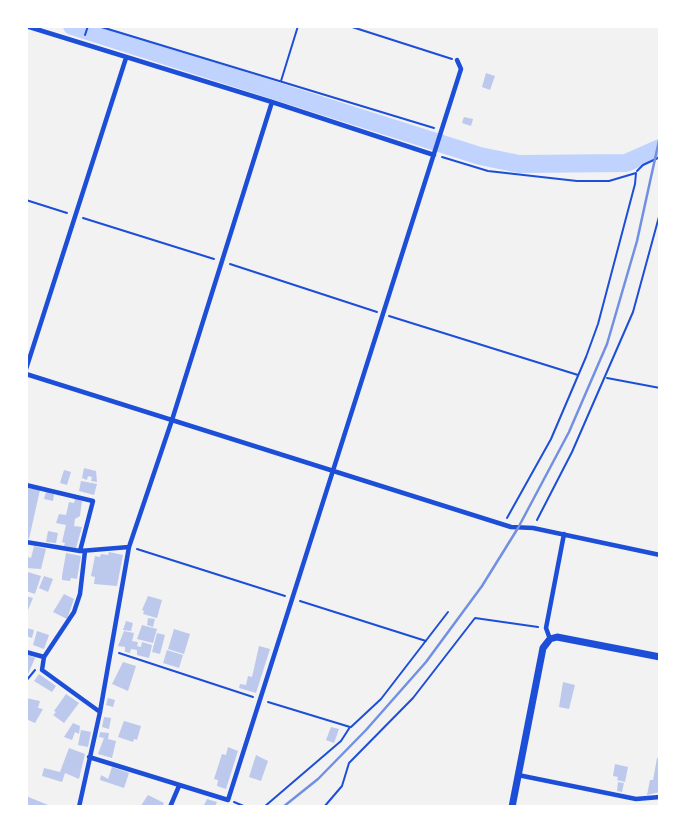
<!DOCTYPE html>
<html>
<head>
<meta charset="utf-8">
<style>
  body { margin:0 }
  #map { position:relative; width:686px; height:833px; overflow:hidden; background:#f2f2f2; font-family:Jost,sans-serif }
  canvas { display:block }
  .frame { position:absolute; inset:0; border:28px solid #fff; pointer-events:none }
</style>
</head>
<body>
<div id="map">
<canvas width="686" height="833"></canvas>
<div class="frame"></div>
</div>
<script>
const ctx = document.querySelector('canvas').getContext('2d');
ctx.lineJoin = 'round';
function toPath(rows) {
  const path = new Path2D();
  for (const r of rows) {
    path.moveTo(r[0], r[1]);
    for (let i = 2; i < r.length; i += 2) path.lineTo(r[i], r[i + 1]);
  }
  return path;
}
function strokePath(path, color, width, dash) {
  ctx.strokeStyle = color;
  ctx.lineWidth = width;
  ctx.lineCap = dash ? 'butt' : 'round';
  ctx.setLineDash(dash || []);
  ctx.stroke(path);
}
function paint(path, color) {
  ctx.fillStyle = color;
  ctx.fill(path, 'evenodd');
}
const river = toPath([
  [72,26,480,156,519,164,626,163,660,148]
]);
const building = toPath([
  [486,73,495,76,490,90,482,87],
  [464,117,473,119,471,126,462,123],
  [84,468,96,471,97,482,91,481,92,477,88,476,87,480,82,478],
  [64,470,71,472,67,485,60,483],
  [81,481,97,484,94,495,79,491],
  [26,487,40,490,29,539,26,538],
  [46,492,54,494,53,501,44,499],
  [75,499,82,501,80,516,75,519,74,526,82,527,76,548,64,546,65,543,62,542,66,525,56,523,59,514,66,515,69,502,74,503],
  [48,531,58,533,56,543,46,542],
  [34,546,46,549,41,569,26,568,26,562,28,557,31,558],
  [109,552,123,555,117,586,94,584,95,577,91,576,95,556,100,557,101,554,108,555],
  [66,553,81,556,77,579,71,578,70,581,62,580,62,576],
  [28,572,41,576,35,594,26,591],
  [44,576,53,579,48,592,39,588],
  [64,594,74,599,67,619,53,612],
  [26,596,33,598,26,615],
  [148,596,162,600,157,618,143,614,144,611,142,610],
  [148,618,155,619,153,627,147,625],
  [126,621,133,623,131,631,123,630],
  [142,625,157,629,153,643,137,639],
  [26,628,34,630,32,638,26,636],
  [174,629,190,634,184,654,168,649],
  [37,631,49,635,44,649,33,645],
  [124,631,134,633,132,641,138,642,137,646,141,647,142,642,152,645,149,658,137,655,137,650,131,649,130,653,125,652,125,647,118,646],
  [157,633,165,635,160,654,152,652],
  [259,646,270,649,256,693,239,688,240,684,246,685,248,676,252,677],
  [167,650,183,655,179,668,163,663],
  [26,654,35,658,26,679],
  [123,662,136,666,128,691,112,684],
  [39,674,56,686,52,692,34,681],
  [563,682,575,685,569,709,559,707],
  [66,694,79,703,64,723,53,715,56,712,54,711],
  [26,698,40,701,38,708,43,709,35,723,26,719],
  [108,698,115,700,113,707,106,705],
  [104,717,111,718,109,729,102,727],
  [124,721,141,726,137,740,134,739,133,742,118,737],
  [73,723,80,726,79,734,75,732,72,740,64,737],
  [331,727,339,729,334,743,326,740],
  [81,730,91,732,88,747,78,745],
  [100,732,109,733,108,739,116,741,112,758,98,754,104,738,99,737],
  [228,747,238,751,226,789,217,786,218,780,214,779,222,754,226,755],
  [69,748,85,754,79,779,65,773,62,782,42,776,44,768,60,772],
  [256,755,268,761,261,781,249,777],
  [657,758,660,758,660,792,647,795,650,780,653,780],
  [615,764,628,767,625,782,617,780,618,777,613,776],
  [112,767,129,773,124,788,100,780,101,775,108,779],
  [618,782,624,783,622,792,617,791],
  [148,795,164,803,162,807,140,807],
  [26,796,53,807,26,807],
  [207,799,217,802,215,807,203,807]
]);
const path = toPath([
  [98,26,434,128],
  [349,26,452,59],
  [85,35,88,26],
  [281,81,298,26],
  [442,157,488,171,577,181,609,181,636,173,635,184,598,324,586,357,551,439,507,518],
  [637,171,643,165,660,157],
  [26,200,67,213],
  [83,218,214,259],
  [230,264,377,312],
  [389,316,578,375],
  [607,378,660,388],
  [537,520,572,452,633,312,660,213],
  [137,549,285,596],
  [300,601,426,641],
  [119,653,253,697],
  [26,681,35,670],
  [351,727,381,699,448,612],
  [234,802,246,807],
  [264,807,341,741,350,727,268,702],
  [324,807,342,786,349,763,413,698,475,618,538,627]
]);
const minor = toPath([
  [26,26,272,102,434,155],
  [26,369,126,58],
  [26,374,511,527,533,528,660,555],
  [26,485,93,501,80,551],
  [26,542,80,551,129,547],
  [85,551,80,594,74,612,44,657,42,670,100,712],
  [550,639,546,628,564,534],
  [26,652,44,657],
  [89,757,228,800,461,69,457,60],
  [518,775,636,799,660,797],
  [79,807,100,712,129,547,172,420,272,102],
  [170,807,179,786]
]);
const secondary = toPath([
  [512,807,543,648,550,639,557,637,660,657]
]);
const rail = toPath([
  [283,807,318,779,366,730,426,662,482,586,518,528,569,432,607,344,637,241,660,136]
]);
strokePath(river, '#bfd3fe', 18);
paint(building, '#bdc9ec');
strokePath(path, '#1d4ed8', 2);
strokePath(minor, '#1d4ed8', 4.5);
strokePath(secondary, '#1d4ed8', 7);
strokePath(rail, '#7290e2', 2.5);
</script>
</body>
</html>
